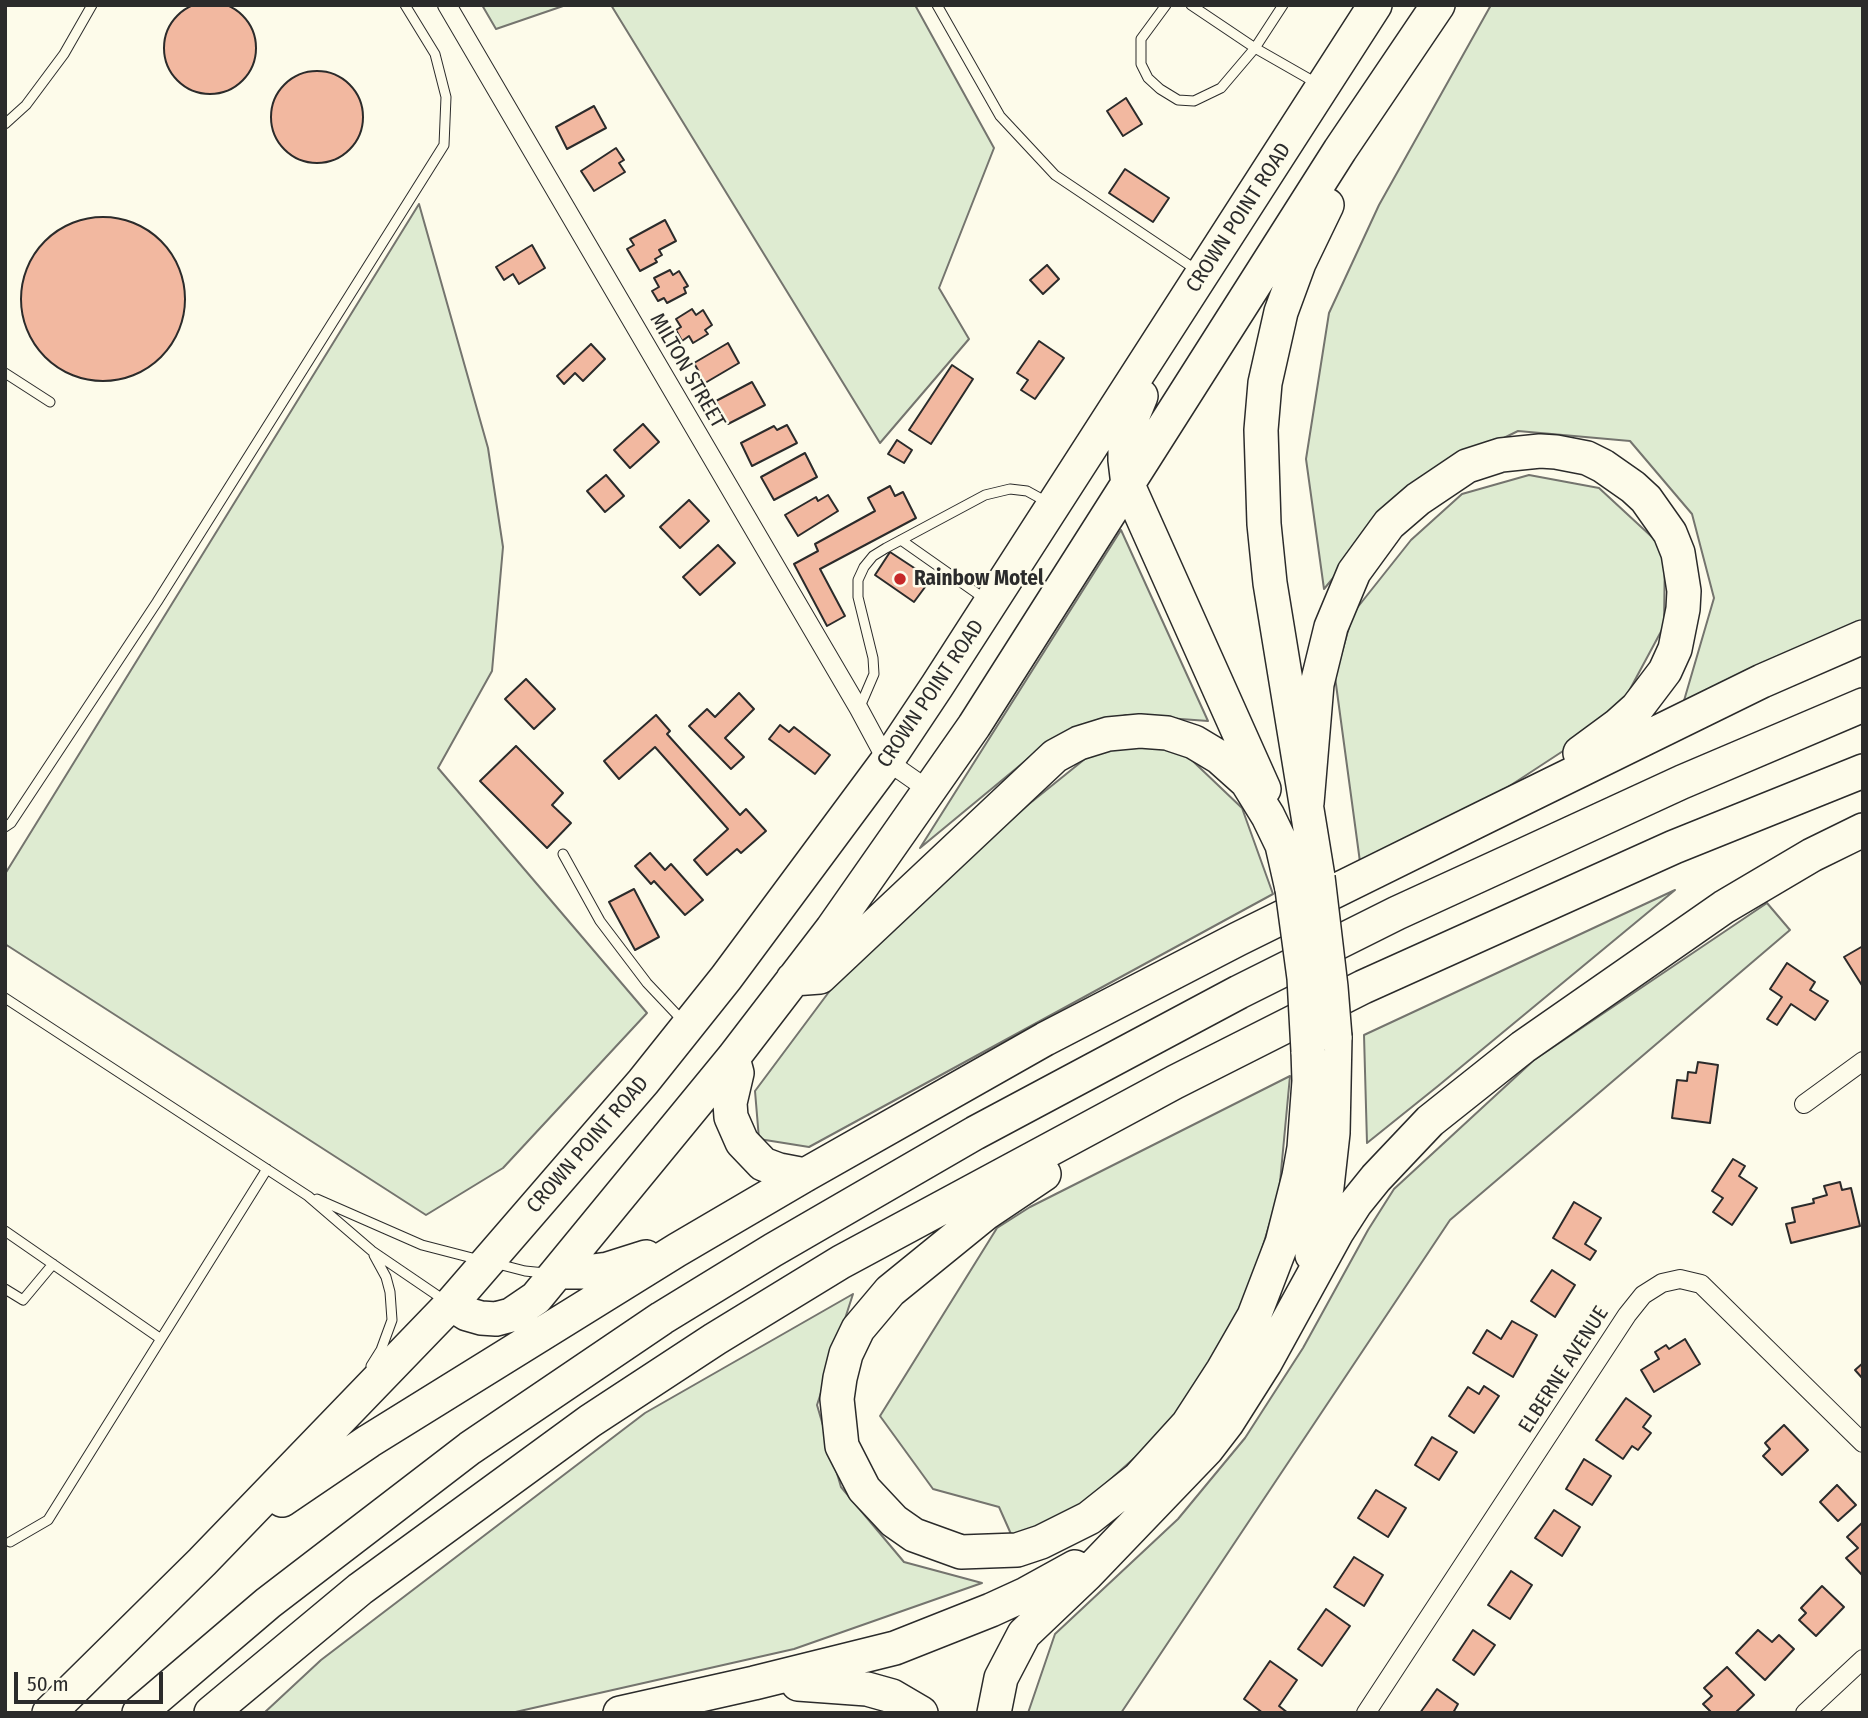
<!DOCTYPE html>
<html>
<head>
<meta charset="utf-8">
<style>
  body { margin:0 }
  #map { position:relative; width:1868px; height:1718px; overflow:hidden; background:#fdfbea; font-family:"Fira Sans Condensed",sans-serif }
  canvas { display:block }
  .frame { position:absolute; inset:0; border:7px solid #2b2b2b; pointer-events:none }
  .scale { position:absolute; left:14px; top:1672px; width:149px; height:32px; box-sizing:border-box; border:4px solid #2b2b2b; border-top:0; padding-left:9px; font-size:21px; line-height:24px; white-space:nowrap; color:#2b2b2b; -webkit-text-stroke:5px #fdfbea; paint-order:stroke }
</style>
</head>
<body>
<div id="map">
<canvas width="1868" height="1718"></canvas>
<div class="frame"></div>
<div class="scale">50 m</div>
</div>
<script>
const ctx = document.querySelector('canvas').getContext('2d');
ctx.lineJoin = 'round';
function paint(path, color) {
  ctx.fillStyle = color;
  ctx.fill(path, 'evenodd');
}
function toPath(rows) {
  const path = new Path2D();
  for (const r of rows) {
    if (r.length === 3) {
      path.moveTo(r[0] + r[2], r[1]);
      path.arc(r[0], r[1], r[2], 0, 2 * Math.PI);
      continue;
    }
    path.moveTo(r[0], r[1]);
    for (let i = 2; i < r.length; i += 2) path.lineTo(r[i], r[i + 1]);
  }
  return path;
}
function strokePath(path, color, width, dash) {
  ctx.strokeStyle = color;
  ctx.lineWidth = width;
  ctx.lineCap = dash ? 'butt' : 'round';
  ctx.setLineDash(dash || []);
  ctx.stroke(path);
}
function label(font, color, halo, rows, align = 'center') {
  ctx.font = font + ' "Fira Sans Condensed",sans-serif';
  ctx.lineWidth = 5;
  ctx.setLineDash([]);
  ctx.textBaseline = 'middle';
  ctx.strokeStyle = halo;
  ctx.fillStyle = color;
  for (const [text, x, y, turn = 0] of rows) {
    ctx.save();
    ctx.translate(x, y);
    ctx.rotate((+turn || 0) * Math.PI / 180);
    ctx.textAlign = isNaN(turn) ? turn : align;
    if (halo) ctx.strokeText(text, 0, 0);
    ctx.fillText(text, 0, 0);
    ctx.restore();
  }
}
const green = toPath([
  [482,5,566,5,496,29,482,5],
  [611,5,915,5,994,148,939,288,969,339,880,443,611,5],
  [1491,5,1863,5,1863,634,1683,704,1714,598,1692,514,1630,441,1518,431,1412,483,1324,589,1306,459,1329,313,1379,205,1491,5],
  [419,204,488,448,503,547,492,671,438,768,647,1013,503,1168,426,1215,5,944,5,874,419,204],
  [1529,475,1599,488,1665,549,1664,626,1615,717,1505,789,1360,862,1335,677,1353,613,1411,540,1462,494,1529,475],
  [1121,530,1208,721,1126,715,1047,743,920,848,1121,530],
  [1177,746,1242,808,1273,894,809,1147,759,1139,755,1091,852,961,1029,804,1096,750,1177,746],
  [1675,890,1438,1086,1367,1143,1364,1035,1675,890],
  [1767,903,1790,930,1450,1220,1121,1713,1028,1713,1055,1634,1178,1519,1245,1438,1303,1348,1368,1230,1394,1189,1534,1060,1767,903],
  [1290,1076,1279,1193,1243,1311,1167,1429,1066,1519,1015,1543,999,1507,933,1489,880,1416,997,1228,1030,1207,1290,1076],
  [853,1294,817,1405,841,1487,904,1562,982,1583,794,1649,511,1713,264,1713,321,1660,645,1413,853,1294]
]);
const building = toPath([
  [210,48,46],
  [317,117,46],
  [1126,98,1142,124,1123,136,1107,111,1126,98],
  [594,106,606,128,567,149,556,127,594,106],
  [616,148,624,160,619,163,625,172,594,191,581,171,616,148],
  [1125,169,1169,198,1153,222,1109,193,1125,169],
  [103,299,82],
  [665,220,676,241,659,250,662,255,655,259,657,262,640,271,627,249,634,245,630,239,665,220],
  [532,245,545,268,519,284,513,274,504,280,496,267,532,245],
  [1047,265,1059,279,1043,294,1030,280,1047,265],
  [670,270,673,275,679,271,688,286,684,288,686,293,667,303,664,298,658,301,652,291,659,287,654,278,670,270],
  [692,309,696,315,703,310,712,325,705,330,708,334,693,343,689,336,682,341,676,330,681,327,676,319,692,309],
  [1039,341,1064,358,1035,399,1021,390,1028,380,1017,373,1039,341],
  [728,343,739,363,705,383,694,363,728,343],
  [591,344,605,359,583,381,575,373,564,384,557,376,591,344],
  [952,365,973,379,931,444,909,430,952,365],
  [752,382,765,405,728,424,716,401,752,382],
  [643,424,659,442,630,468,614,450,643,424],
  [787,425,797,443,752,466,741,443,774,426,777,430,787,425],
  [897,440,912,450,904,463,888,454,897,440],
  [805,453,817,477,774,500,761,477,805,453],
  [606,475,624,496,605,512,587,491,606,475],
  [890,486,895,496,903,492,916,518,820,569,845,616,827,626,794,564,818,551,815,544,875,511,868,498,890,486],
  [828,495,838,511,798,536,785,515,816,497,818,501,828,495],
  [689,500,709,521,680,548,660,527,689,500],
  [718,545,735,563,700,595,683,577,718,545],
  [890,552,931,579,914,602,875,575,890,552],
  [526,679,555,709,534,729,505,699,526,679],
  [739,693,754,709,725,738,744,757,731,769,689,726,707,709,715,717,739,693],
  [656,715,670,731,667,734,740,815,746,809,766,831,741,853,737,849,707,875,694,860,728,829,655,747,619,779,604,761,656,715],
  [780,725,789,732,794,727,830,755,815,774,769,739,780,725],
  [516,746,563,793,552,805,571,823,547,848,480,781,516,746],
  [650,853,665,870,671,864,703,900,685,915,654,881,651,884,635,866,650,853],
  [634,889,659,937,635,950,609,902,634,889],
  [1863,946,1863,987,1844,957,1863,946],
  [1787,963,1815,982,1810,990,1828,1001,1815,1020,1791,1004,1777,1025,1767,1019,1782,997,1770,989,1787,963],
  [1698,1062,1718,1065,1710,1123,1672,1118,1677,1080,1687,1081,1688,1072,1696,1073,1698,1062],
  [1733,1159,1745,1166,1739,1176,1757,1188,1732,1225,1713,1212,1723,1198,1712,1191,1733,1159],
  [1840,1182,1842,1190,1851,1188,1860,1226,1791,1243,1786,1224,1795,1222,1792,1208,1814,1203,1813,1199,1827,1195,1824,1186,1840,1182],
  [1574,1202,1601,1218,1585,1244,1596,1251,1590,1260,1553,1238,1574,1202],
  [1552,1270,1575,1285,1555,1317,1531,1301,1552,1270],
  [1512,1321,1537,1335,1513,1377,1473,1353,1487,1330,1501,1339,1512,1321],
  [1685,1339,1700,1364,1654,1392,1641,1370,1659,1359,1655,1352,1666,1345,1669,1349,1685,1339],
  [1863,1363,1863,1379,1855,1370,1863,1363],
  [1484,1386,1499,1396,1474,1433,1449,1416,1468,1387,1479,1394,1484,1386],
  [1626,1398,1651,1416,1643,1427,1651,1433,1638,1450,1632,1446,1623,1459,1596,1440,1626,1398],
  [1784,1425,1808,1450,1782,1475,1763,1456,1770,1449,1765,1443,1784,1425],
  [1432,1437,1457,1452,1439,1480,1415,1465,1432,1437],
  [1584,1459,1611,1476,1592,1505,1566,1489,1584,1459],
  [1837,1485,1856,1505,1838,1521,1820,1502,1837,1485],
  [1376,1490,1406,1508,1388,1537,1358,1518,1376,1490],
  [1554,1510,1580,1527,1562,1556,1535,1538,1554,1510],
  [1863,1522,1863,1576,1846,1558,1858,1548,1847,1537,1863,1522],
  [1354,1557,1383,1575,1364,1606,1334,1587,1354,1557],
  [1511,1571,1532,1585,1510,1619,1488,1605,1511,1571],
  [1822,1586,1844,1607,1816,1636,1799,1620,1806,1613,1801,1608,1822,1586],
  [1326,1609,1350,1626,1322,1666,1298,1649,1326,1609],
  [1473,1630,1495,1645,1474,1675,1453,1660,1473,1630],
  [1758,1630,1772,1642,1779,1635,1794,1649,1765,1680,1736,1653,1758,1630],
  [1270,1661,1297,1680,1279,1706,1288,1713,1263,1713,1244,1699,1270,1661],
  [1727,1667,1754,1695,1735,1713,1712,1713,1703,1704,1712,1696,1704,1688,1727,1667],
  [1437,1689,1458,1704,1453,1713,1420,1713,1437,1689]
]);
const lane = toPath([
  [937,5,1000,116,1055,175,1198,271],
  [1166,5,1141,39,1141,64,1148,78,1160,89,1178,100,1194,101,1221,88,1255,48,1283,5],
  [1191,5,1255,48,1318,84],
  [5,124,26,105,64,54,92,5],
  [5,373,50,402],
  [901,540,985,599],
  [859,709,874,674,873,658,858,597,858,580,864,567,873,556,886,548,985,495,1010,489,1027,491,1047,502],
  [5,827,11,823,157,602,444,145,446,97,435,54,405,5],
  [563,854,600,921,647,983,682,1020],
  [5,998,308,1196,372,1251,444,1300],
  [317,1199,422,1245,480,1260],
  [5,1231,161,1339],
  [494,1263,525,1271,545,1273],
  [5,1289,23,1300,53,1264],
  [371,1366,381,1350,392,1320,390,1292,386,1277,374,1255],
  [10,1542,48,1520,267,1169]
]);
const street = toPath([
  [447,5,859,709,887,761,930,791],
  [1804,1104,1863,1061],
  [1366,1713,1627,1315,1643,1295,1662,1283,1680,1279,1701,1284,1863,1443],
  [1805,1713,1863,1659]
]);
const highway = toPath([
  [1141,396,1125,435,1125,460,1128,485,1264,789],
  [1307,803,1317,684,1331,627,1354,572,1389,524,1418,499,1467,466,1501,455,1540,451,1556,452,1587,458,1603,466,1633,487,1646,499,1670,533,1678,553,1684,591,1683,609,1675,649,1665,671,1637,708,1618,725,1580,753],
  [1318,877,1270,583,1264,524,1261,430,1265,383,1281,312,1299,263,1327,205],
  [793,979,820,977,1055,756,1079,743,1108,734,1140,731,1167,733,1194,742,1219,757,1247,782,1268,816,1282,845,1292,889],
  [733,1058,737,1073,730,1103,731,1117,742,1142,763,1164,779,1170,805,1175],
  [1044,1174,986,1213,890,1291,858,1329,846,1354,840,1378,837,1399,842,1446,864,1489,894,1521,914,1535,961,1552,1017,1550,1041,1542,1089,1518,1138,1479,1188,1424,1223,1370,1254,1316,1282,1243,1299,1176,1304,1148,1309,1081,1308,1051],
  [1312,1255,1318,1235,1327,1187,1333,1133,1335,1037],
  [559,1272,585,1272,608,1269,646,1257],
  [451,1304,467,1314,481,1318,496,1319,511,1315,536,1298,733,1058,832,929,974,726,1340,150,1438,5],
  [282,1500,369,1441,677,1250,805,1175,1045,1039,1238,939,1485,817,1762,681,1863,637],
  [798,1684,867,1689,892,1696,921,1713],
  [49,1713,202,1562,451,1304,643,1082,726,978,887,761,937,686,1375,5],
  [139,1713,268,1603,470,1448,662,1318,773,1250,975,1133,1239,992,1397,913,1517,858,1682,782,1863,705],
  [211,1713,360,1589,590,1421,715,1339,841,1262,1175,1082,1363,987,1674,847,1863,771],
  [620,1713,754,1683,895,1648,991,1610,1026,1594,1075,1567],
  [994,1713,1001,1678,1024,1634,1086,1575,1207,1449,1227,1423,1265,1363,1337,1232,1355,1204,1376,1178,1430,1121,1523,1047,1724,907,1812,855,1863,830]
]);
const highwayBridge = toPath([
  [1318,877,1331,987,1335,1037],
  [1292,889,1304,978,1308,1051]
]);
const markers = [
  [900,579,7,"#c62828"]
];
const streetNames = [
  ["CROWN POINT ROAD",1239,218,-57],
  ["MILTON STREET",687,371,60],
  ["CROWN POINT ROAD",931,694,-56],
  ["CROWN POINT ROAD",588,1145,-49],
  ["ELBERNE AVENUE",1564,1370,-57]
];
const poiNames = [
  ["Rainbow Motel",914,579]
];
paint(green, '#deebd1');
strokePath(green, '#74746e', 2);
paint(building, '#f2b8a0');
strokePath(building, '#2b2b2b', 2);
strokePath(lane, '#2b2b2b', 11);
strokePath(street, '#2b2b2b', 20);
strokePath(highway, '#2b2b2b', 36);
strokePath(lane, '#fdfbea', 9);
strokePath(street, '#fdfbea', 18);
strokePath(highway, '#fdfbea', 33);
strokePath(highwayBridge, '#2b2b2b', 36, []);
strokePath(highwayBridge, '#fdfbea', 33);
for (const [x, y, r, color] of markers) {
  const dot = new Path2D();
  dot.arc(x, y, r, 0, 2 * Math.PI);
  ctx.fillStyle = color;
  ctx.fill(dot);
  strokePath(dot, '#fdfbea', 2.5);
}
label('21px', '#2b2b2b', '#fdfbea', streetNames);
label('bold 21px', '#2b2b2b', '#fdfbea', poiNames, 'left');
</script>
</body>
</html>
